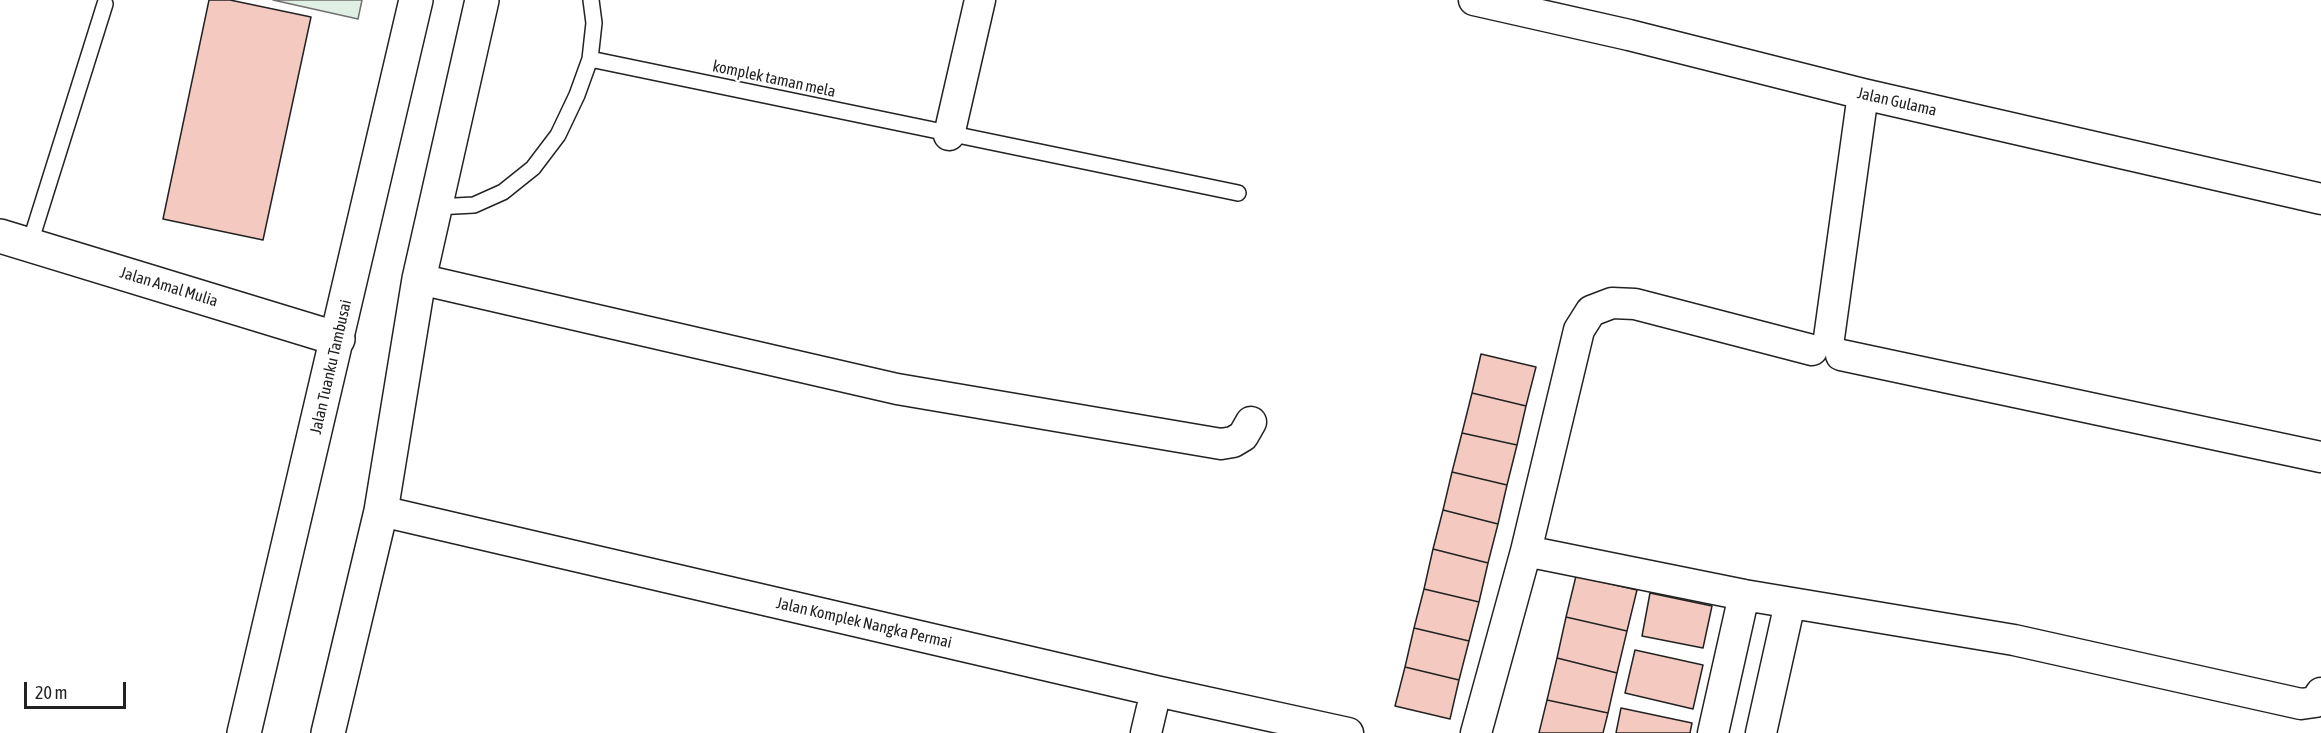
<!DOCTYPE html>
<html>
<head>
<meta charset="utf-8">
<style>
  body { margin:0 }
  #map { position:relative; width:2321px; height:733px; overflow:hidden; background:#fff; font-family:"Asap Condensed",sans-serif }
  canvas { display:block }
  .scale { position:absolute; left:24px; top:682px; width:102px; height:27px; box-sizing:border-box; border:3px solid #222; border-top:0; padding-left:8px; font-size:18px; line-height:21px; white-space:nowrap; color:#222; -webkit-text-stroke:4px #fff; paint-order:stroke }
</style>
</head>
<body>
<div id="map">
<canvas width="2321" height="733"></canvas>
<div class="scale">20 m</div>
</div>
<script>
const ctx = document.querySelector('canvas').getContext('2d');
ctx.lineJoin = 'round';
function paint(path, color) {
  ctx.fillStyle = color;
  ctx.fill(path, 'evenodd');
}
function toPath(rows) {
  const path = new Path2D();
  for (const r of rows) {
    path.moveTo(r[0], r[1]);
    for (let i = 2; i < r.length; i += 2) path.lineTo(r[i], r[i + 1]);
  }
  return path;
}
function strokePath(path, color, width, dash) {
  ctx.strokeStyle = color;
  ctx.lineWidth = width;
  ctx.lineCap = dash ? 'butt' : 'round';
  ctx.setLineDash(dash || []);
  ctx.stroke(path);
}
function label(font, color, halo, rows, align = 'center') {
  ctx.font = font + ' "Asap Condensed",sans-serif';
  ctx.lineWidth = 4.5;
  ctx.setLineDash([]);
  ctx.textBaseline = 'middle';
  ctx.strokeStyle = halo;
  ctx.fillStyle = color;
  for (const [text, x, y, turn = 0] of rows) {
    ctx.save();
    ctx.translate(x, y);
    ctx.rotate((+turn || 0) * Math.PI / 180);
    ctx.textAlign = isNaN(turn) ? turn : align;
    if (halo) ctx.strokeText(text, 0, 0);
    ctx.fillText(text, 0, 0);
    ctx.restore();
  }
}
const green = toPath([
  [273,0,362,0,358,19,273,0]
]);
const building = toPath([
  [209,0,230,0,311,17,263,240,163,219,209,0],
  [1481,354,1536,367,1526,406,1472,393,1481,354],
  [1472,393,1526,406,1517,445,1462,433,1472,393],
  [1462,433,1517,445,1507,485,1452,472,1462,433],
  [1452,472,1507,485,1498,524,1443,510,1452,472],
  [1443,510,1498,524,1488,563,1433,549,1443,510],
  [1433,549,1488,563,1479,602,1424,589,1433,549],
  [1576,576,1637,590,1627,631,1566,617,1576,576],
  [1424,589,1479,602,1469,641,1414,628,1424,589],
  [1650,593,1712,606,1703,648,1642,636,1650,593],
  [1566,617,1627,631,1617,673,1557,658,1566,617],
  [1414,628,1469,641,1459,680,1405,667,1414,628],
  [1635,650,1703,665,1693,709,1625,693,1635,650],
  [1557,658,1617,673,1608,713,1547,700,1557,658],
  [1405,667,1459,680,1450,719,1395,706,1405,667],
  [1547,700,1608,713,1603,733,1539,733,1547,700],
  [1621,708,1692,723,1690,733,1616,733,1621,708]
]);
const service = toPath([
  [590,59,1238,193],
  [436,207,474,205,503,192,533,168,558,135,577,95,590,59,594,23,591,0],
  [30,243,105,4]
]);
const minor = toPath([
  [1474,0,1629,35,1863,94,2321,199],
  [949,135,980,0],
  [419,279,897,389,1221,444,1233,442,1243,436,1251,422],
  [1829,338,1863,94],
  [1841,355,2321,457],
  [381,511,1156,691,1348,733],
  [1526,551,1744,595,2014,640,2301,704,2315,702,2321,693],
  [1146,733,1156,691],
  [1476,733,1526,551,1579,330,1591,311,1612,303,1635,304,1812,350],
  [1713,733,1744,595],
  [1761,733,1790,603]
]);
const tertiary = toPath([
  [0,236,338,339]
]);
const primary = toPath([
  [244,733,416,0],
  [328,733,381,511,419,279,482,0]
]);
const streetNames = [
  ["komplek taman mela",774,79,12],
  ["Jalan Gulama",1897,102,13],
  ["Jalan Amal Mulia",169,287,17],
  ["Jalan Tuanku Tambusai",331,367,-77],
  ["Jalan Komplek Nangka Permai",864,623,13]
];
paint(green, '#e0efe3');
strokePath(green, '#6f6f6f', 1.5);
paint(building, '#f3c9c0');
strokePath(building, '#222', 1.5);
strokePath(service, '#222', 18);
strokePath(minor, '#222', 33);
strokePath(tertiary, '#222', 36);
strokePath(primary, '#222', 36);
strokePath(service, '#fff', 15);
strokePath(minor, '#fff', 30);
strokePath(tertiary, '#fff', 33);
strokePath(primary, '#fff', 33);
label('16px', '#222', '#fff', streetNames);
</script>
</body>
</html>
